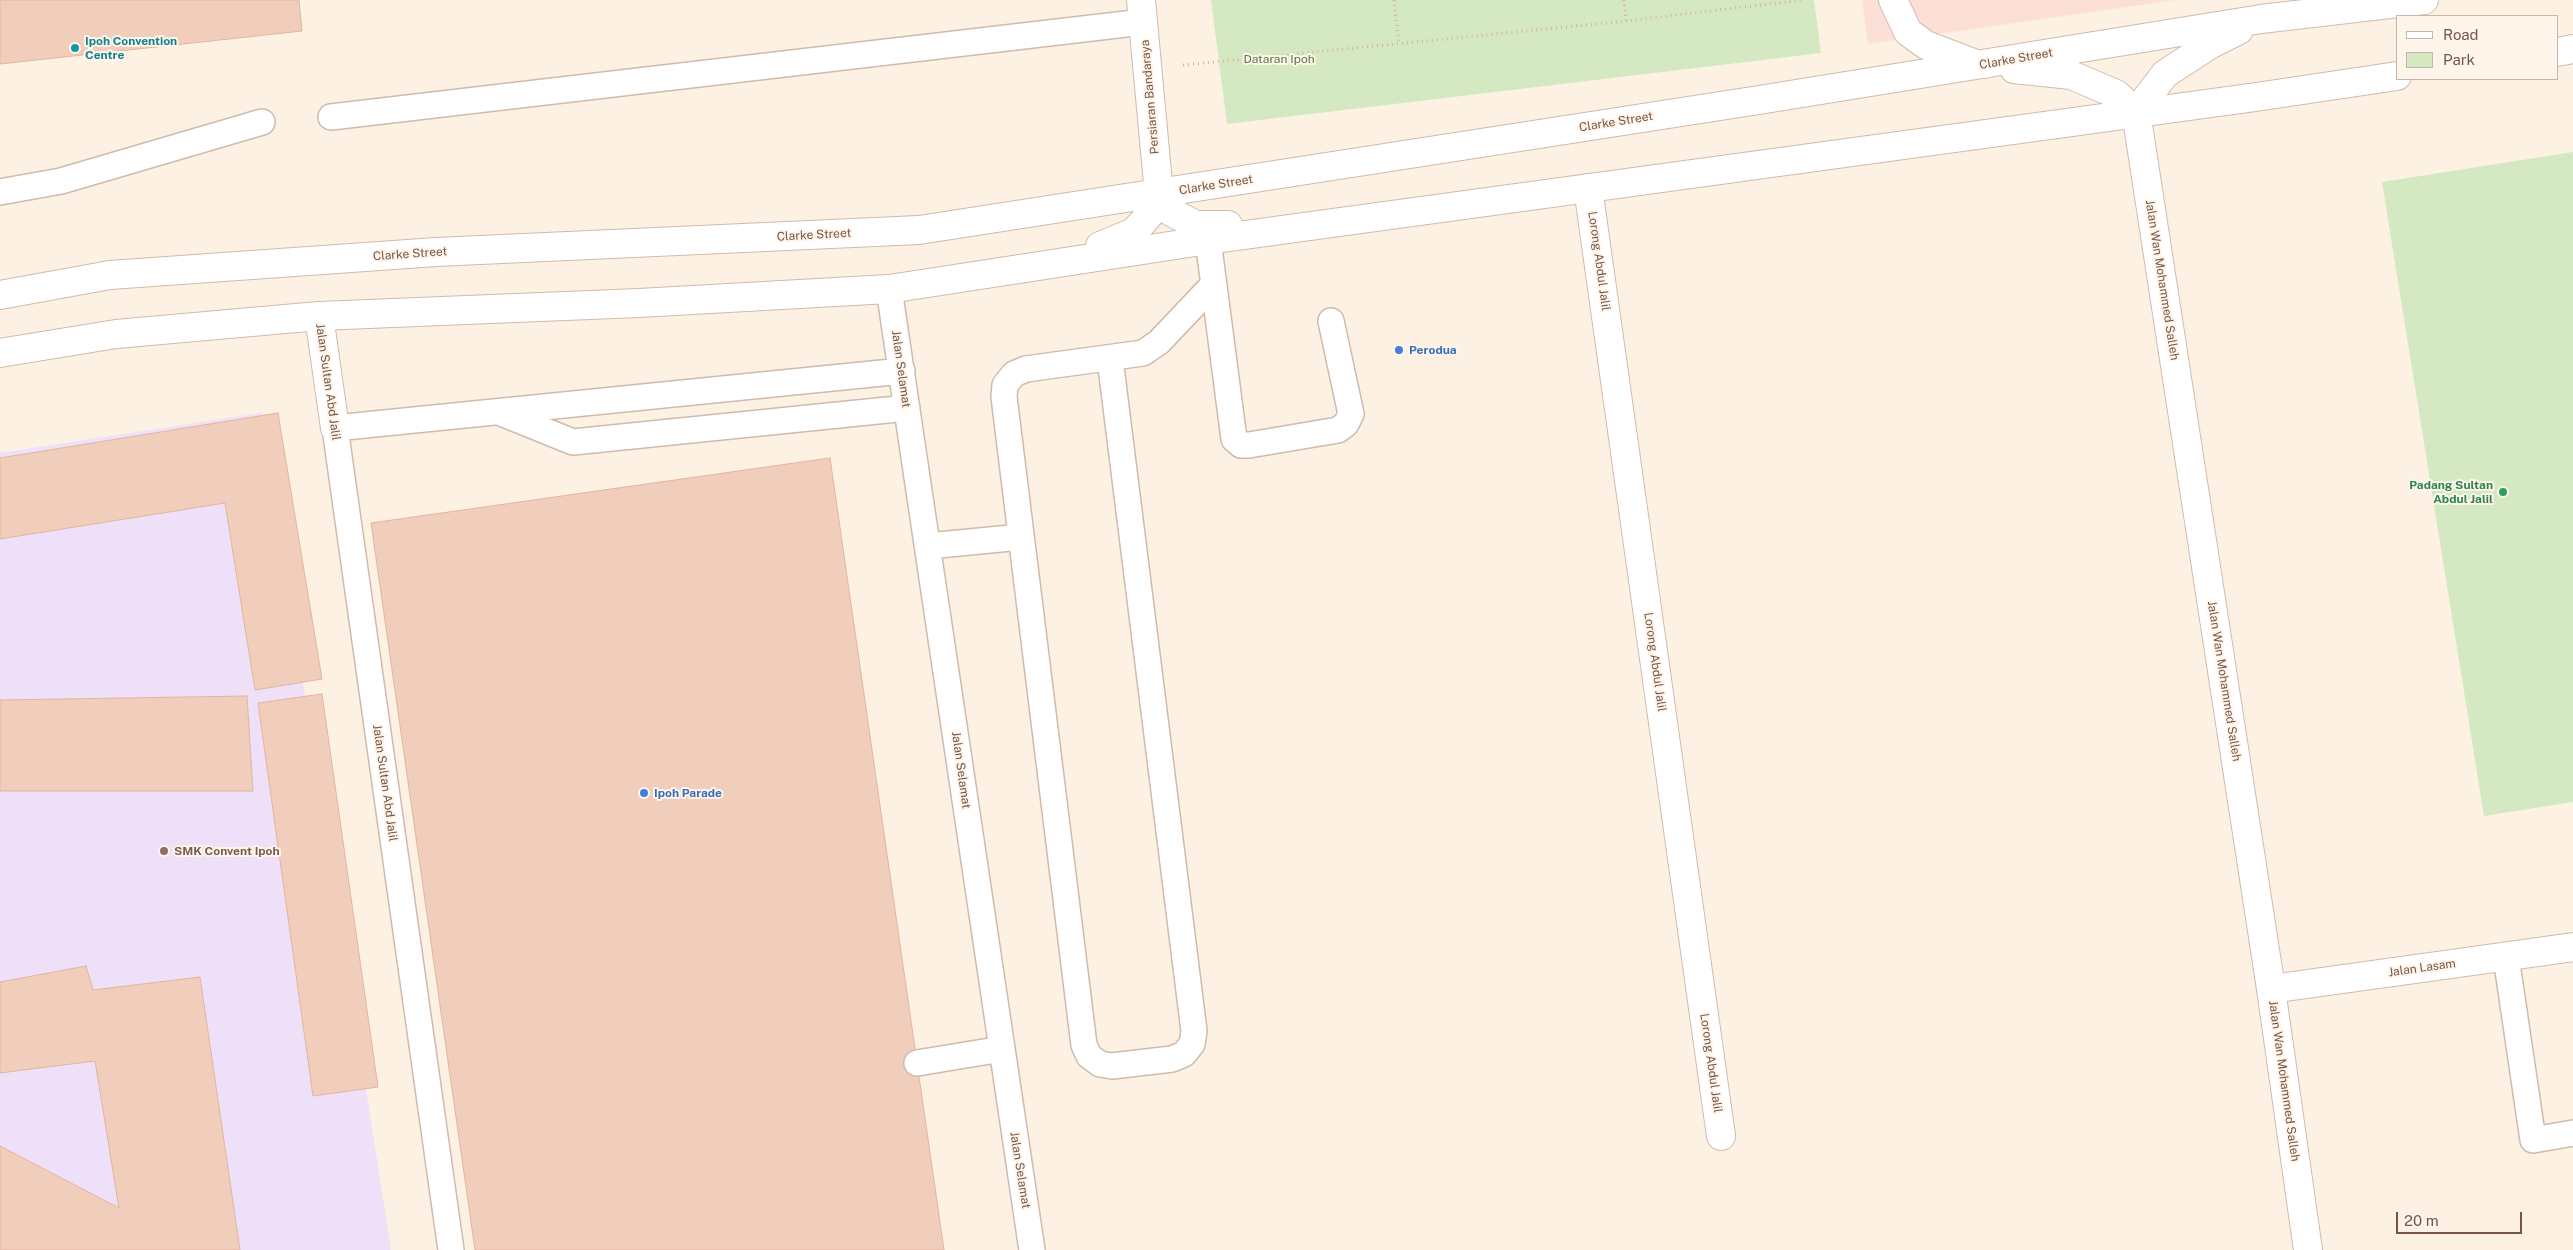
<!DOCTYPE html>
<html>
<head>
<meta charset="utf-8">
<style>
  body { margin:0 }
  #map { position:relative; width:2573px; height:1250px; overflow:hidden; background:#fcf1e3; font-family:"Public Sans",sans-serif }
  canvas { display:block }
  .legend { position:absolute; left:2396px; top:15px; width:162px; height:65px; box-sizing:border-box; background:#fff5ea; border:1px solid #c7b6aa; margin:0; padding:6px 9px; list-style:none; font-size:15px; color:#745749 }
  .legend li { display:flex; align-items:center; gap:10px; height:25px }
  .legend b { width:25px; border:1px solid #c7b6aa }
  .scale { position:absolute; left:2396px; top:1212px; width:126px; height:22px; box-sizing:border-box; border:2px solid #745749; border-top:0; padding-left:6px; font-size:15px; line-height:18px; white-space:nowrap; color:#745749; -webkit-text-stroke:4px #fff5ea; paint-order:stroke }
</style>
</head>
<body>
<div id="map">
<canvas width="2573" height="1250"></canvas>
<ul class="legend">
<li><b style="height:6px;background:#fff"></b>Road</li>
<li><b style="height:14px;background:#d4e9c2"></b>Park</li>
</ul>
<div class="scale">20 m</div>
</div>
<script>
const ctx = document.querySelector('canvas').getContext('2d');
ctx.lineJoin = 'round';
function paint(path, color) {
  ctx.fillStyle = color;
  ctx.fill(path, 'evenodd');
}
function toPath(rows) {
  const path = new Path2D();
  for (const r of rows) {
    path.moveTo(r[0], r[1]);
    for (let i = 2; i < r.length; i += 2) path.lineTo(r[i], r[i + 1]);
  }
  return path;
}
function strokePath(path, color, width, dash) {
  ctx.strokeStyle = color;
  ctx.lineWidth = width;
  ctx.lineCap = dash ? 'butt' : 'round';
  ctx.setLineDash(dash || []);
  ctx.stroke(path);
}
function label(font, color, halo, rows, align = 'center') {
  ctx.font = font + ' "Public Sans",sans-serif';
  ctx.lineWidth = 4;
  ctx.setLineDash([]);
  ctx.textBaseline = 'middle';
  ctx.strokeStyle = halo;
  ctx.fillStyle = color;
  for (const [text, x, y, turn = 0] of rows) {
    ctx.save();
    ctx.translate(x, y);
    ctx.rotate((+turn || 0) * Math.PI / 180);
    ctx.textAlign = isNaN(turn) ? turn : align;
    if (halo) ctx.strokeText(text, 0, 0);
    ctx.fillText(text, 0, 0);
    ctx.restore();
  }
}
const commercial = toPath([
  [1862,0,2175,0,1868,44]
]);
const education = toPath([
  [261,413,391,1250,0,1250,0,453]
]);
const green = toPath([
  [1211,0,1814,0,1821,53,1227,124],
  [2573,152,2573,802,2484,816,2382,182]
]);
const building = toPath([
  [0,0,299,0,302,31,0,64,0,0],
  [278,413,322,679,255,690,225,503,0,539,0,458,278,413],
  [830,458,944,1250,475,1250,371,523,830,458],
  [322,694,378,1087,313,1096,258,703,322,694],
  [247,696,253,791,0,791,0,700,247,696],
  [86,966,93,990,200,977,240,1250,0,1250,0,1146,119,1208,95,1061,0,1073,0,982,86,966]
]);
const path = toPath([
  [1394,0,1399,44],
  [1624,0,1626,21],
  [1183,65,1626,21,1802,0]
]);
const service = toPath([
  [331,117,1143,22],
  [0,192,61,181,262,122],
  [1208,240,1234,439,1241,445,1249,445,1338,430,1346,424,1351,414,1331,321],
  [889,289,1032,1250],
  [1110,359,1194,1031,1192,1044,1184,1054,1172,1059,1112,1066,1100,1064,1089,1056,1084,1045,1004,397,1005,385,1014,374,1026,369,1143,353,1159,342,1213,285],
  [501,413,573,442,907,408],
  [928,546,1021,537],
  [2506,957,2533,1140,2573,1133],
  [917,1063,1002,1049],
  [451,1250,335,428,902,371]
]);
const minor = toPath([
  [1893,0,1908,32,1926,45,1976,64,1985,64],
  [1588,188,1721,1136],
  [319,316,335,428],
  [2271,989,2573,947]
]);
const tertiary = toPath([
  [1141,0,1159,194,1171,212,1196,225,1228,225],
  [2557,52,2573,49],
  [2014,69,2071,75,2116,94,2136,112],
  [2136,112,2271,989,2308,1250],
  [2136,112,2165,74,2211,44,2239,30],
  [1100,246,1134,232,1150,214,1159,194],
  [0,295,110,275,436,252,919,230,1759,100,2261,19,2424,0],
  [0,353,116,334,319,316,639,303,889,289,1208,240,2256,97,2397,76]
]);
const markers = [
  [75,48,5,"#0f9aa8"],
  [1399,350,5,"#3f7fe0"],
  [2503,492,5,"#2e9e5b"],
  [644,793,5,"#3f7fe0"],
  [164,851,5,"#8d6e63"]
];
const cultureNames = [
  ["Ipoh Convention",85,41],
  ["Centre",85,55]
];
const parkNames = [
  ["Dataran Ipoh",1279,59]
];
const streetNames = [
  ["Clarke Street",2016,59,-10],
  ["Persiaran Bandaraya",1150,97,-95],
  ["Clarke Street",1616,122,-9],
  ["Clarke Street",1216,185,-9],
  ["Clarke Street",814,235,-3],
  ["Clarke Street",410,254,-4],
  ["Lorong Abdul Jalil",1599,261,82],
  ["Jalan Wan Mohammed Salleh",2162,280,81],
  ["Jalan Selamat",901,369,82],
  ["Jalan Sultan Abd Jalil",328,382,82],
  ["Lorong Abdul Jalil",1655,662,82],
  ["Jalan Wan Mohammed Salleh",2224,681,81],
  ["Jalan Selamat",961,770,82],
  ["Jalan Sultan Abd Jalil",385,783,82],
  ["Jalan Lasam",2422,968,-8],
  ["Lorong Abdul Jalil",1711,1063,82],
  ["Jalan Wan Mohammed Salleh",2284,1081,82],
  ["Jalan Selamat",1020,1170,81]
];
const shopNames = [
  ["Perodua",1409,350],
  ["Ipoh Parade",654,793]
];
const leisureNames = [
  ["Padang Sultan",2493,485],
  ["Abdul Jalil",2493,499]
];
const educationNames = [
  ["SMK Convent Ipoh",174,851]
];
paint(commercial, '#fce0d7');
paint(education, '#eee0f8');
paint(green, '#d4e9c2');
paint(building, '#f1cebb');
strokePath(building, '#e4b49c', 1);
strokePath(service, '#cfbbad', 28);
strokePath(minor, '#cfbbad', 30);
strokePath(tertiary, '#cfbbad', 30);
strokePath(path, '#d6b19e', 3, [1, 4]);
strokePath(service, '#fff', 25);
strokePath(minor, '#fff', 28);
strokePath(tertiary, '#fff', 28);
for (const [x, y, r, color] of markers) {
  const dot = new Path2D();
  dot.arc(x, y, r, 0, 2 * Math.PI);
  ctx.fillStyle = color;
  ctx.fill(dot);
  strokePath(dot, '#fff5ea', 2);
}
label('bold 12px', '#0d838f', '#fff5ea', cultureNames, 'left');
label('12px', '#547a42', '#fff5ea', parkNames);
label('12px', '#745749', '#fff5ea', streetNames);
label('bold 12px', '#366cbe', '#fff5ea', shopNames, 'left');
label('bold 12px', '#27864d', '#fff5ea', leisureNames, 'right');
label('bold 12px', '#785e54', '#fff5ea', educationNames, 'left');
</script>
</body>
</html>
